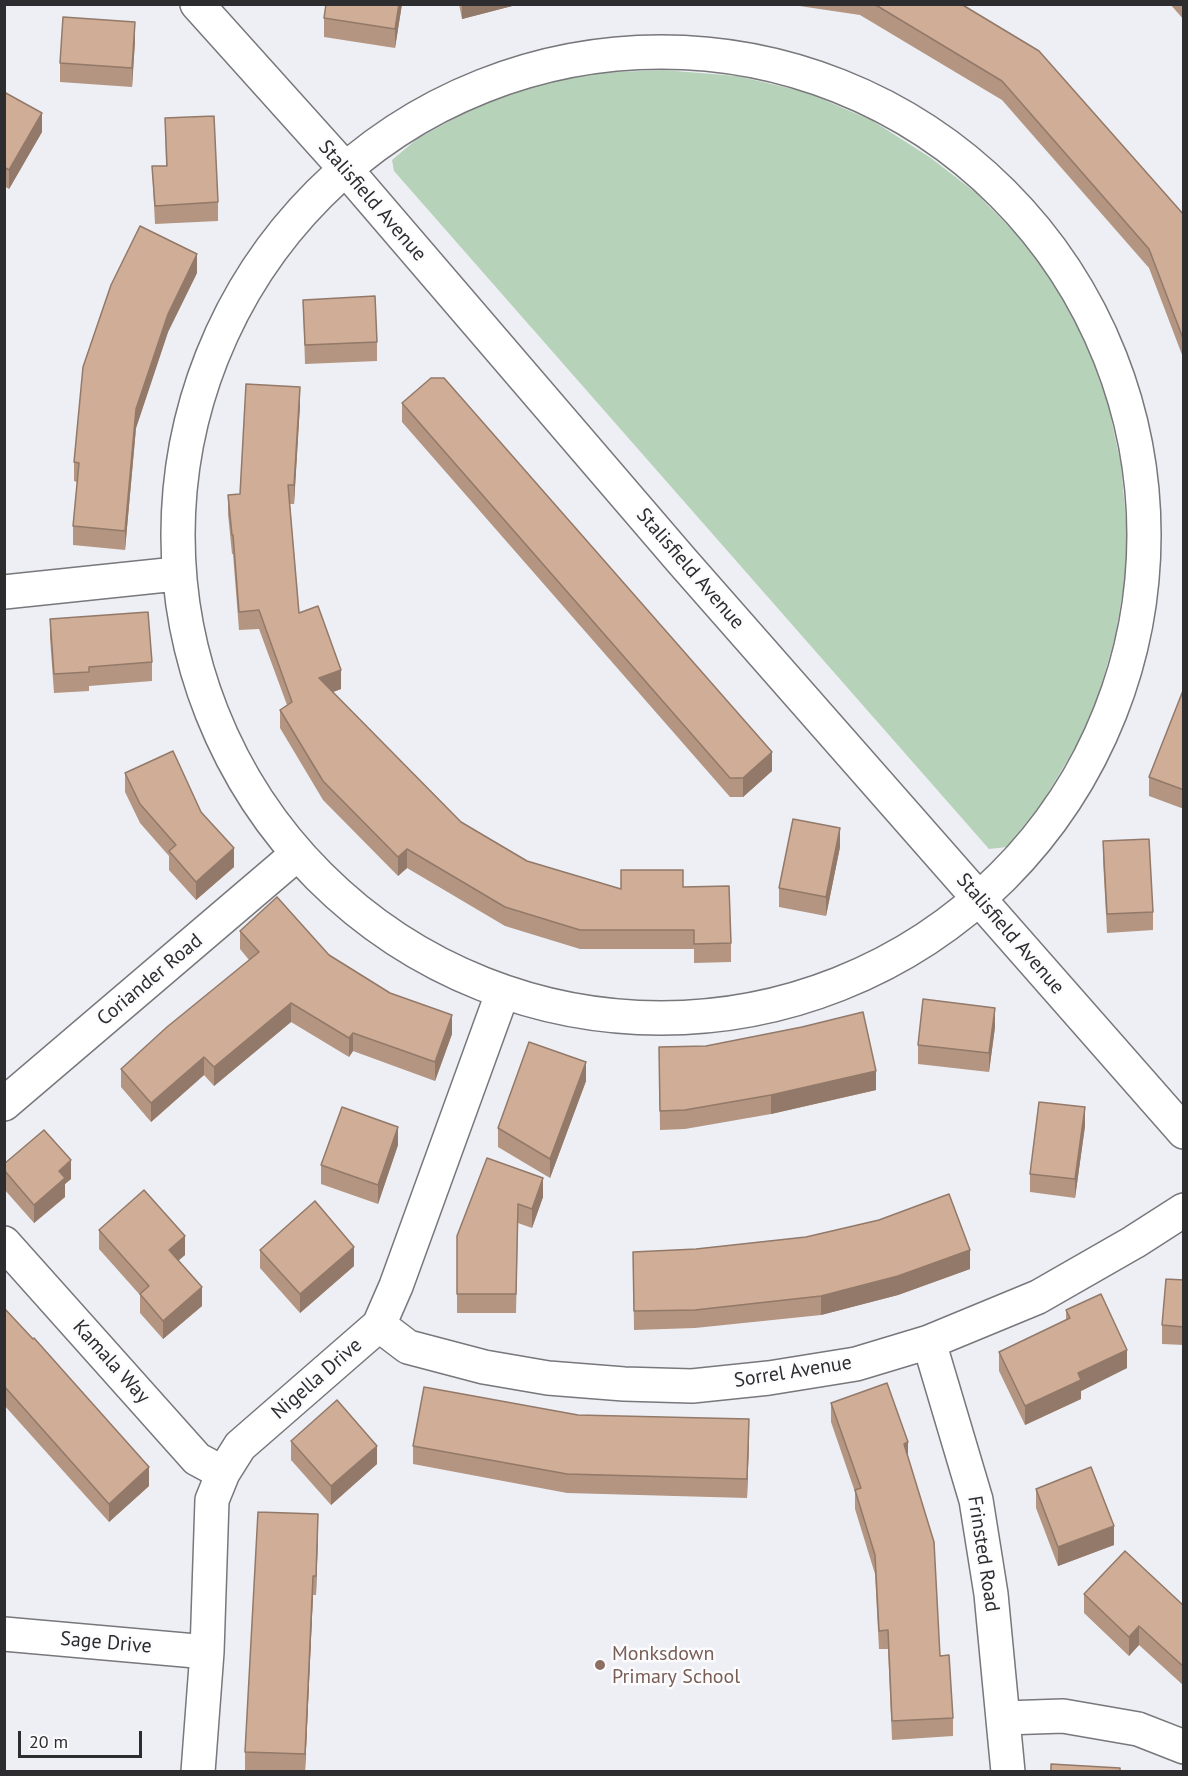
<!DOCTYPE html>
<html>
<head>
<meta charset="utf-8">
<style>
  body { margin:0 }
  #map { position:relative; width:1188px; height:1776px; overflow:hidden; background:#eeeff4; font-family:"PT Sans",sans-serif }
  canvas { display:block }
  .frame { position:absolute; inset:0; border:6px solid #2d2d2f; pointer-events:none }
  .scale { position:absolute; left:18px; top:1731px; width:124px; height:27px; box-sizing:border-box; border:3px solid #2d2d2f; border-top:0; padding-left:8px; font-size:18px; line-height:21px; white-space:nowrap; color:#2d2d2f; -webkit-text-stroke:4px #fcfcfe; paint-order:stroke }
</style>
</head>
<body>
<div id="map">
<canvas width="1188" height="1776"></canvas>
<div class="frame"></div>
<div class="scale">20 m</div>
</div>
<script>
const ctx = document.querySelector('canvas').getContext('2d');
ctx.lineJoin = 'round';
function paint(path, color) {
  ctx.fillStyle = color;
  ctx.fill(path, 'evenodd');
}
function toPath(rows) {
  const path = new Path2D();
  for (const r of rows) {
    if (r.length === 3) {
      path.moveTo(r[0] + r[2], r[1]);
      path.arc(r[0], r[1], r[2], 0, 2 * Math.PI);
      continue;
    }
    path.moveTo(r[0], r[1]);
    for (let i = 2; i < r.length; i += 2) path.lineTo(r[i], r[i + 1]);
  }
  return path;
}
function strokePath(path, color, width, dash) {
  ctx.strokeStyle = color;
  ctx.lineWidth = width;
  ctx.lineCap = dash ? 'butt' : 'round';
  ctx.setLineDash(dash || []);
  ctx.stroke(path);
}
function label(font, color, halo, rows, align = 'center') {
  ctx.font = font + ' "PT Sans",sans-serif';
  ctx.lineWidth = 5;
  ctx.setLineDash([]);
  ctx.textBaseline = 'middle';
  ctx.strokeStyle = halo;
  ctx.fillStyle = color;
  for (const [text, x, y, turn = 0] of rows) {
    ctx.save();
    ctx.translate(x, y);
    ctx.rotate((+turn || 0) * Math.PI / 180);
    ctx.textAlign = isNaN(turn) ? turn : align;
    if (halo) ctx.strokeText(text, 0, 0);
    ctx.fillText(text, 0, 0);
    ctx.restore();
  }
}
const green = toPath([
  [663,70,737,76,806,92,873,121,931,158,976,193,1022,240,1058,289,1088,347,1108,404,1121,465,1126,520,1126,573,1115,637,1098,697,1079,741,1042,803,1007,847,989,849,394,171,392,160,417,139,477,106,532,86,593,73]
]);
const minor = toPath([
  [197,4,349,173,682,561,1184,1132],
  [661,535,483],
  [4,592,176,574],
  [4,1104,296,855],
  [4,1243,197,1459,223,1473],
  [379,1325,408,1347,484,1367,548,1378,624,1384,692,1386,769,1378,856,1364,929,1342,1038,1297,1134,1242,1184,1210],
  [929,1342,976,1500,991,1594,1008,1772],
  [4,1634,207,1652],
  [1004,1718,1063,1716,1138,1729,1184,1747],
  [198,1772,207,1652,212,1500,223,1473,240,1446,379,1325,396,1286,502,994]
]);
const wall = toPath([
  [402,4,395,48,324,37,324,18],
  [459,4,520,4,462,19],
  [786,4,961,4,1184,215,1184,360,1149,268,1002,100,860,15],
  [1170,4,1184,4,1184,20],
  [135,41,132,87,60,82,60,63],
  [4,92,42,132,9,189,4,186],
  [165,118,218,202,218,221,155,224,152,166,166,166],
  [197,273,168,332,136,428,125,550,73,545,73,526,77,482,74,481,74,462],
  [303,300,377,342,377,361,305,364],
  [402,403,772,771,743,797,730,797,402,422],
  [300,405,294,504,290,504,299,613,341,689,333,692,461,822,527,861,621,889,683,887,731,943,731,962,694,963,694,949,580,949,505,926,407,868,398,876,323,800,280,728,280,710,287,705,259,629,239,630,233,554,232,554,228,514,228,495,240,494],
  [50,619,152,662,152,681,89,686,89,691,54,693,50,638],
  [1184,688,1184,809,1149,796,1149,777],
  [125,773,201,812,234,867,196,900,169,870,169,856,140,823,125,792],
  [1103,841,1153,912,1153,930,1107,933,1103,860],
  [840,847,826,916,779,907,779,888],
  [240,931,329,955,452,1034,435,1081,353,1051,349,1057,291,1022,214,1086,204,1075,151,1122,121,1087,121,1069,249,960,240,949],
  [995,1027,989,1072,918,1064,918,1045],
  [659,1047,876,1090,771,1114,685,1129,660,1130],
  [586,1081,550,1178,498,1147,498,1128],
  [1085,1126,1075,1198,1030,1192,1030,1174],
  [398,1145,378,1204,321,1184,321,1165],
  [487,1158,543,1197,532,1228,518,1223,516,1313,457,1313,457,1236],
  [4,1164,71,1179,65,1184,65,1197,34,1223,4,1189],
  [99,1230,185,1255,178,1260,202,1306,163,1339,140,1313,140,1295,99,1249],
  [260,1250,354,1266,300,1313,260,1268],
  [633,1252,970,1269,898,1295,821,1315,695,1328,634,1330],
  [1184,1280,1184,1345,1162,1344,1162,1325],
  [4,1308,149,1486,109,1522,4,1405],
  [1066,1310,1127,1368,1081,1391,1081,1399,1025,1425,999,1371,999,1352,1066,1320],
  [831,1403,908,1457,940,1656,953,1718,953,1736,892,1740,888,1649,879,1649,875,1574,855,1509,855,1492,831,1422],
  [578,1415,749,1438,747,1498,567,1493,413,1464,413,1446],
  [291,1441,377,1464,331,1505,291,1460],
  [1036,1489,1114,1545,1058,1566,1036,1508],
  [318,1533,316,1595,313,1595,305,1772,245,1771,245,1752],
  [1084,1594,1184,1606,1184,1686,1139,1645,1129,1656,1084,1613]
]);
const shadedWall = toPath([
  [399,4,402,4,395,48,395,29],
  [462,4,520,4,462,19],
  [135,22,135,41,132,87,132,68],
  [42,113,42,132,9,189,9,170],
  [197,254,197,273,168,332,136,428,125,550,125,531,136,409,168,314],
  [300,387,300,405,294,504,294,485],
  [341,670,341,689,319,697,319,678],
  [772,752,772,771,743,797,743,778],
  [840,828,840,847,826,916,826,897],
  [234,848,234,867,196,900,196,882],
  [407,849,407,868,398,876,398,857],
  [291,1003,291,1022,214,1086,214,1067],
  [995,1008,995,1027,989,1072,989,1053],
  [452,1015,452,1034,435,1081,435,1062],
  [353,1033,353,1051,349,1057,349,1038],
  [204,1057,204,1075,151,1122,151,1103],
  [586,1062,586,1081,550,1178,550,1159],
  [876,1071,876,1090,771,1114,771,1095],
  [1085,1107,1085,1126,1075,1198,1075,1179],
  [398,1127,398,1145,378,1204,378,1185],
  [71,1160,71,1179,65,1184,65,1197,34,1223,34,1205,59,1171],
  [543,1178,543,1197,532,1228,532,1209],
  [185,1236,185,1255,169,1269,169,1250],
  [354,1247,354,1266,300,1313,300,1294],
  [970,1250,970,1269,898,1295,821,1315,821,1296],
  [202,1287,202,1306,163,1339,163,1321],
  [1127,1350,1127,1368,1081,1391,1081,1399,1025,1425,1025,1406,1078,1373],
  [749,1419,749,1438,747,1498,747,1479],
  [908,1442,908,1461,904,1444],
  [377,1446,377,1464,331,1505,331,1486],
  [149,1467,149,1486,109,1522,109,1504],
  [318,1514,318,1533,316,1595,316,1576],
  [1114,1526,1114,1545,1058,1566,1058,1547],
  [313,1576,313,1595,305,1772,305,1754],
  [1139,1626,1139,1645,1129,1656,1129,1637]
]);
const building = toPath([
  [326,4,399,4,395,29,324,18,326,4],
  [874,4,961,4,1039,51,1184,215,1184,341,1149,249,1002,81,874,4],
  [63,17,135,22,132,68,60,63,63,17],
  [4,92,42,113,9,170,4,167,4,92],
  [214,116,218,202,155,206,152,166,167,166,165,118,214,116],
  [140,226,197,254,168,314,136,409,125,531,73,526,79,463,74,462,83,367,111,285,140,226],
  [375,296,377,342,305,345,303,300,375,296],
  [431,378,444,378,772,752,743,778,730,778,402,403,431,378],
  [246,384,300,387,294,485,288,485,299,613,318,606,341,670,319,678,461,822,527,861,621,889,621,870,683,870,683,887,729,886,731,943,694,944,694,930,580,930,505,907,407,849,398,857,323,781,280,710,292,702,259,610,239,612,233,535,232,535,228,495,240,494,246,384],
  [148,612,152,662,89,667,89,672,54,674,50,619,148,612],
  [1184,688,1184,790,1149,777,1184,688],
  [173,751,201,812,234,848,196,882,169,851,176,845,140,804,125,773,173,751],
  [793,819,840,828,826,897,779,888,793,819],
  [1149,839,1153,912,1107,914,1103,841,1149,839],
  [277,897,329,955,390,993,452,1015,435,1062,353,1033,349,1038,291,1003,214,1067,204,1057,151,1103,121,1069,167,1027,259,952,240,931,277,897],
  [923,999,995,1008,989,1053,918,1045,923,999],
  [863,1012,876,1071,771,1095,685,1110,660,1111,659,1047,706,1046,802,1027,863,1012],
  [529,1042,586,1062,550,1159,498,1128,529,1042],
  [1039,1102,1085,1107,1075,1179,1030,1174,1039,1102],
  [342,1107,398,1127,378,1185,321,1165,342,1107],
  [44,1130,71,1160,59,1171,65,1178,34,1205,4,1170,4,1164,44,1130],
  [487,1158,543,1178,532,1209,518,1204,516,1294,457,1294,457,1236,487,1158],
  [144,1190,185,1236,169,1250,202,1287,163,1321,140,1294,149,1286,99,1230,144,1190],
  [949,1194,970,1250,898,1276,821,1296,695,1310,634,1311,633,1252,696,1249,806,1237,879,1220,949,1194],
  [315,1201,354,1247,300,1294,260,1250,315,1201],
  [1166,1279,1184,1280,1184,1327,1162,1325,1166,1279],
  [1101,1294,1127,1350,1078,1373,1081,1380,1025,1406,999,1352,1070,1318,1066,1310,1101,1294],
  [4,1308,33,1339,34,1338,149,1467,109,1504,4,1386,4,1308],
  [887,1383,908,1442,904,1444,934,1542,940,1656,949,1655,953,1718,892,1721,888,1630,879,1631,875,1555,855,1490,861,1488,831,1403,887,1383],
  [424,1387,578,1415,749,1419,747,1479,567,1474,413,1446,424,1387],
  [337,1400,377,1446,331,1486,291,1441,337,1400],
  [1091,1467,1114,1526,1058,1547,1036,1489,1091,1467],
  [258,1512,318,1514,316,1576,313,1576,305,1754,245,1752,258,1512],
  [1125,1551,1184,1606,1184,1667,1139,1626,1129,1637,1084,1594,1125,1551],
  [1051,1764,1120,1768,1120,1772,1051,1772,1051,1764]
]);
const markers = [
  [600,1665,6,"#8d6e63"]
];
const streetNames = [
  ["Stalisfield Avenue",372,201,49],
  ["Stalisfield Avenue",690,569,49],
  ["Stalisfield Avenue",1010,934,49],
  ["Coriander Road",150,980,-40],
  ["Kamala Way",111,1362,48],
  ["Sorrel Avenue",793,1372,-9],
  ["Nigella Drive",317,1379,-41],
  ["Frinsted Road",983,1554,81],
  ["Sage Drive",106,1643,5]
];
const educationNames = [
  ["Monksdown",612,1654],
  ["Primary School",612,1677]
];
paint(green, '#b6d2b8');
strokePath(minor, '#77777c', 36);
strokePath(minor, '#fff', 33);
paint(wall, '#b39581');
paint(shadedWall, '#927969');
paint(building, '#d0ad96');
strokePath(building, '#927969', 1.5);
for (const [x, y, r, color] of markers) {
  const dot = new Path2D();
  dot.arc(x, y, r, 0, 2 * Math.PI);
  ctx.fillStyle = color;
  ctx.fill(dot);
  strokePath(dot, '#fcfcfe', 2);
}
label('20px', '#2d2d2f', '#fcfcfe', streetNames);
label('20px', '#785e54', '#fcfcfe', educationNames, 'left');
</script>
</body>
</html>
